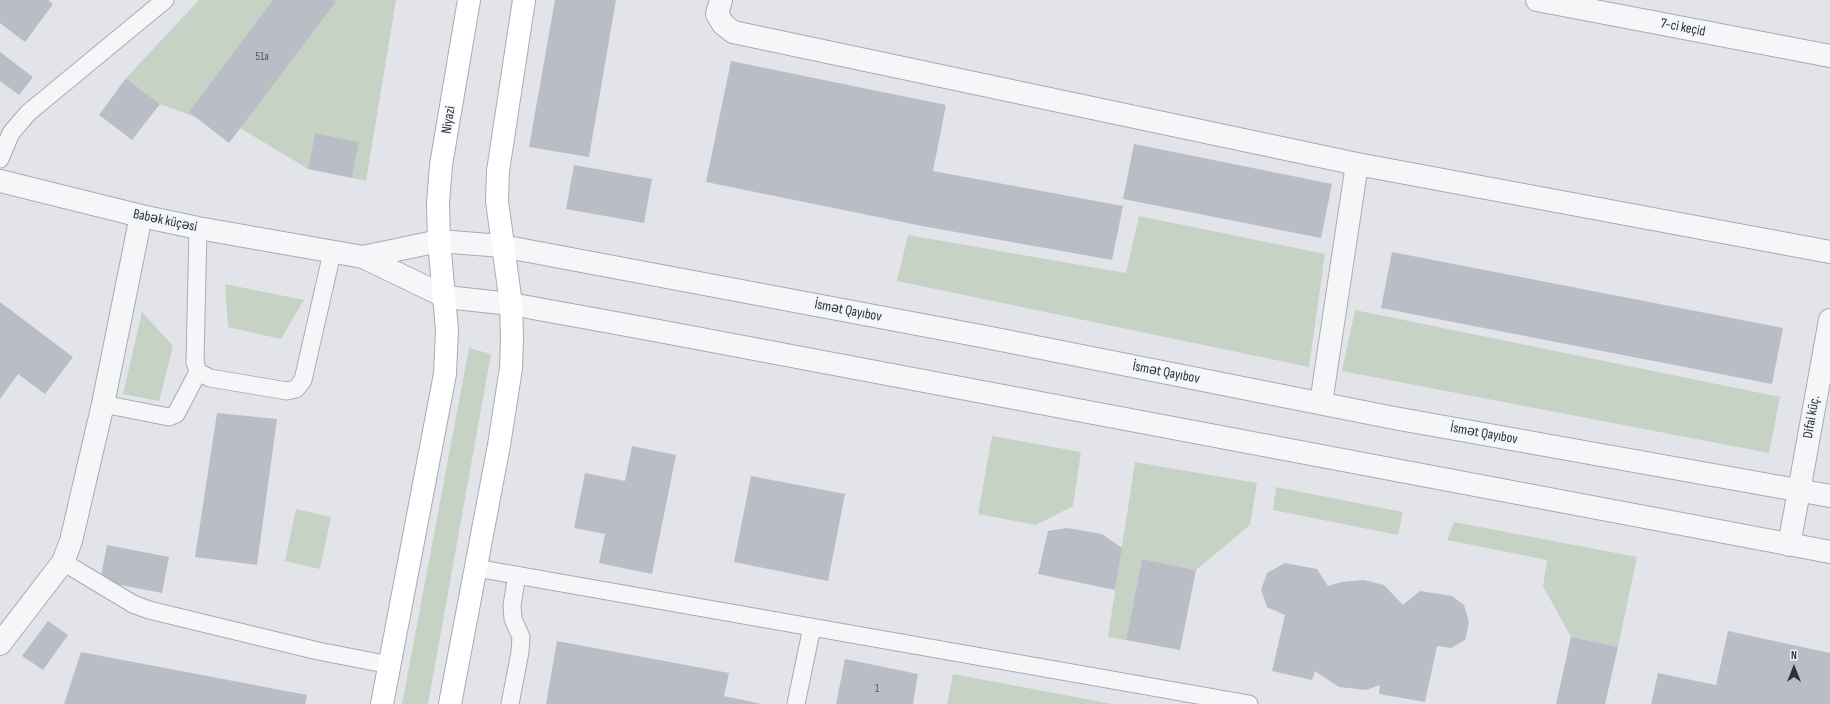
<!DOCTYPE html>
<html>
<head>
<meta charset="utf-8">
<style>
  body { margin:0 }
  #map { position:relative; width:1830px; height:704px; overflow:hidden; background:#e2e4ea; font-family:"Sofia Sans Condensed",sans-serif }
  canvas { display:block }
  .north { position:absolute; left:1774px; top:648px; width:40px; height:40px; -webkit-text-stroke:3px #f2f4f7; paint-order:stroke; rotate:0deg; font-size:11px; font-weight:700; line-height:16px; text-align:center; color:#2b3141 }
  .north::after { content:''; display:block; margin:auto; width:14px; height:18px; background:#2b3141; clip-path:polygon(50% 0,100% 100%,50% 72%,0 100%) }
</style>
</head>
<body>
<div id="map">
<canvas width="1830" height="704"></canvas>
<div class="north">N</div>
</div>
<script>
const ctx = document.querySelector('canvas').getContext('2d');
ctx.lineJoin = 'round';
function paint(path, color) {
  ctx.fillStyle = color;
  ctx.fill(path, 'evenodd');
}
function toPath(rows) {
  const path = new Path2D();
  for (const r of rows) {
    path.moveTo(r[0], r[1]);
    for (let i = 2; i < r.length; i += 2) path.lineTo(r[i], r[i + 1]);
  }
  return path;
}
function strokePath(path, color, width, dash) {
  ctx.strokeStyle = color;
  ctx.lineWidth = width;
  ctx.lineCap = dash ? 'butt' : 'round';
  ctx.setLineDash(dash || []);
  ctx.stroke(path);
}
function label(font, color, halo, rows, align = 'center') {
  ctx.font = font + ' "Sofia Sans Condensed",sans-serif';
  ctx.lineWidth = 3;
  ctx.setLineDash([]);
  ctx.textBaseline = 'middle';
  ctx.strokeStyle = halo;
  ctx.fillStyle = color;
  for (const [text, x, y, turn = 0] of rows) {
    ctx.save();
    ctx.translate(x, y);
    ctx.rotate((+turn || 0) * Math.PI / 180);
    ctx.textAlign = isNaN(turn) ? turn : align;
    if (halo) ctx.strokeText(text, 0, 0);
    ctx.fillText(text, 0, 0);
    ctx.restore();
  }
}
const green = toPath([
  [199,0,275,0,195,117,160,104,126,78],
  [333,0,396,0,366,181,352,178,359,142,315,133,308,169,240,128,336,2],
  [1139,216,1325,254,1309,367,897,281,908,235,1126,273],
  [225,284,304,300,281,339,228,327],
  [1355,310,1780,397,1769,453,1342,371],
  [142,312,173,346,159,401,123,394],
  [469,348,491,354,428,704,402,704],
  [992,436,1081,452,1073,506,1036,525,978,514],
  [1135,462,1257,483,1250,525,1196,570,1142,559,1126,640,1108,637],
  [1276,487,1403,512,1398,535,1273,510],
  [296,509,331,517,320,569,285,561],
  [1454,522,1637,557,1618,647,1571,637,1543,586,1547,560,1447,540],
  [953,674,1112,704,947,704]
]);
const building = toPath([
  [0,0,48,0,53,4,25,42,0,23],
  [273,0,333,0,336,2,229,143,189,112],
  [555,0,616,0,589,157,529,147],
  [0,52,33,77,19,95,0,81],
  [731,61,946,105,933,171,1123,206,1112,260,922,226,706,182],
  [126,78,160,104,132,140,99,115],
  [315,133,359,142,352,178,308,169],
  [1134,144,1332,184,1321,238,1123,199],
  [574,165,652,179,644,223,566,209],
  [1392,252,1783,328,1772,384,1381,308],
  [0,302,73,357,45,394,18,374,0,399],
  [217,413,277,419,257,565,195,557],
  [632,446,676,455,652,574,599,563,605,534,574,528,585,473,625,481],
  [751,476,845,494,828,581,734,562],
  [1067,528,1102,534,1122,548,1115,590,1038,574,1048,531],
  [107,545,169,557,162,593,100,581],
  [1142,559,1196,570,1180,650,1126,640],
  [1285,563,1317,569,1328,586,1341,582,1364,580,1384,585,1403,605,1420,591,1452,596,1464,605,1469,622,1465,640,1451,648,1437,646,1425,702,1379,694,1380,685,1366,690,1339,687,1315,671,1312,680,1272,671,1285,615,1267,607,1261,590,1267,573],
  [48,621,68,635,43,670,22,656],
  [1728,631,1830,653,1830,704,1651,704,1658,673,1716,685],
  [1571,637,1618,647,1605,704,1556,704],
  [557,641,729,673,724,696,762,704,546,704],
  [81,652,307,695,305,704,64,704],
  [845,659,918,674,913,704,836,704]
]);
const service = toPath([
  [0,159,11,133,28,113,165,0],
  [198,228,195,362,198,372,210,378,287,391,296,389,303,380,332,253],
  [103,404,169,417,176,414,198,372],
  [63,562,133,604,149,610,318,651,390,665],
  [476,568,1249,704],
  [510,704,520,652,521,637,513,619,512,605,517,575],
  [796,704,812,627]
]);
const minor = toPath([
  [721,0,717,14,723,24,733,32,1357,164,1830,252],
  [1537,0,1830,56],
  [1321,403,1357,164],
  [1799,491,1830,320],
  [0,644,63,562,71,541,103,404,141,216]
]);
const tertiary = toPath([
  [0,181,141,216,198,228,363,257,446,297,511,304,643,328,1830,552],
  [363,257,439,241,502,246,986,337,1394,418,1830,496],
  [1789,545,1799,491]
]);
const secondary = toPath([
  [382,704,445,374,447,330,439,241,438,203,441,165,469,0],
  [450,704,499,445,511,368,512,339,511,304,497,201,498,171,524,0]
]);
const numberNames = [
  ["51a",262,57],
  ["1",877,689]
];
const streetNames = [
  ["7-ci keçid",1683,28,11],
  ["Niyazi",449,120,-81],
  ["Babək küçəsi",165,221,12],
  ["İsmət Qayıbov",848,311,11],
  ["İsmət Qayıbov",1166,373,11],
  ["Difai küç.",1812,417,-80],
  ["İsmət Qayıbov",1484,434,10]
];
paint(green, '#c6d3c4');
paint(building, '#babdc6');
strokePath(service, '#a7abb4', 19);
strokePath(minor, '#a7abb4', 24);
strokePath(tertiary, '#a7abb4', 24);
strokePath(secondary, '#a7abb4', 24);
strokePath(service, '#f5f6f8', 17);
strokePath(minor, '#f5f6f8', 22);
strokePath(tertiary, '#f5f6f8', 22);
strokePath(secondary, '#fff', 22);
label('12px', '#4f5462', null, numberNames);
label('14px', '#2b3141', '#f2f4f7', streetNames);
</script>
</body>
</html>
